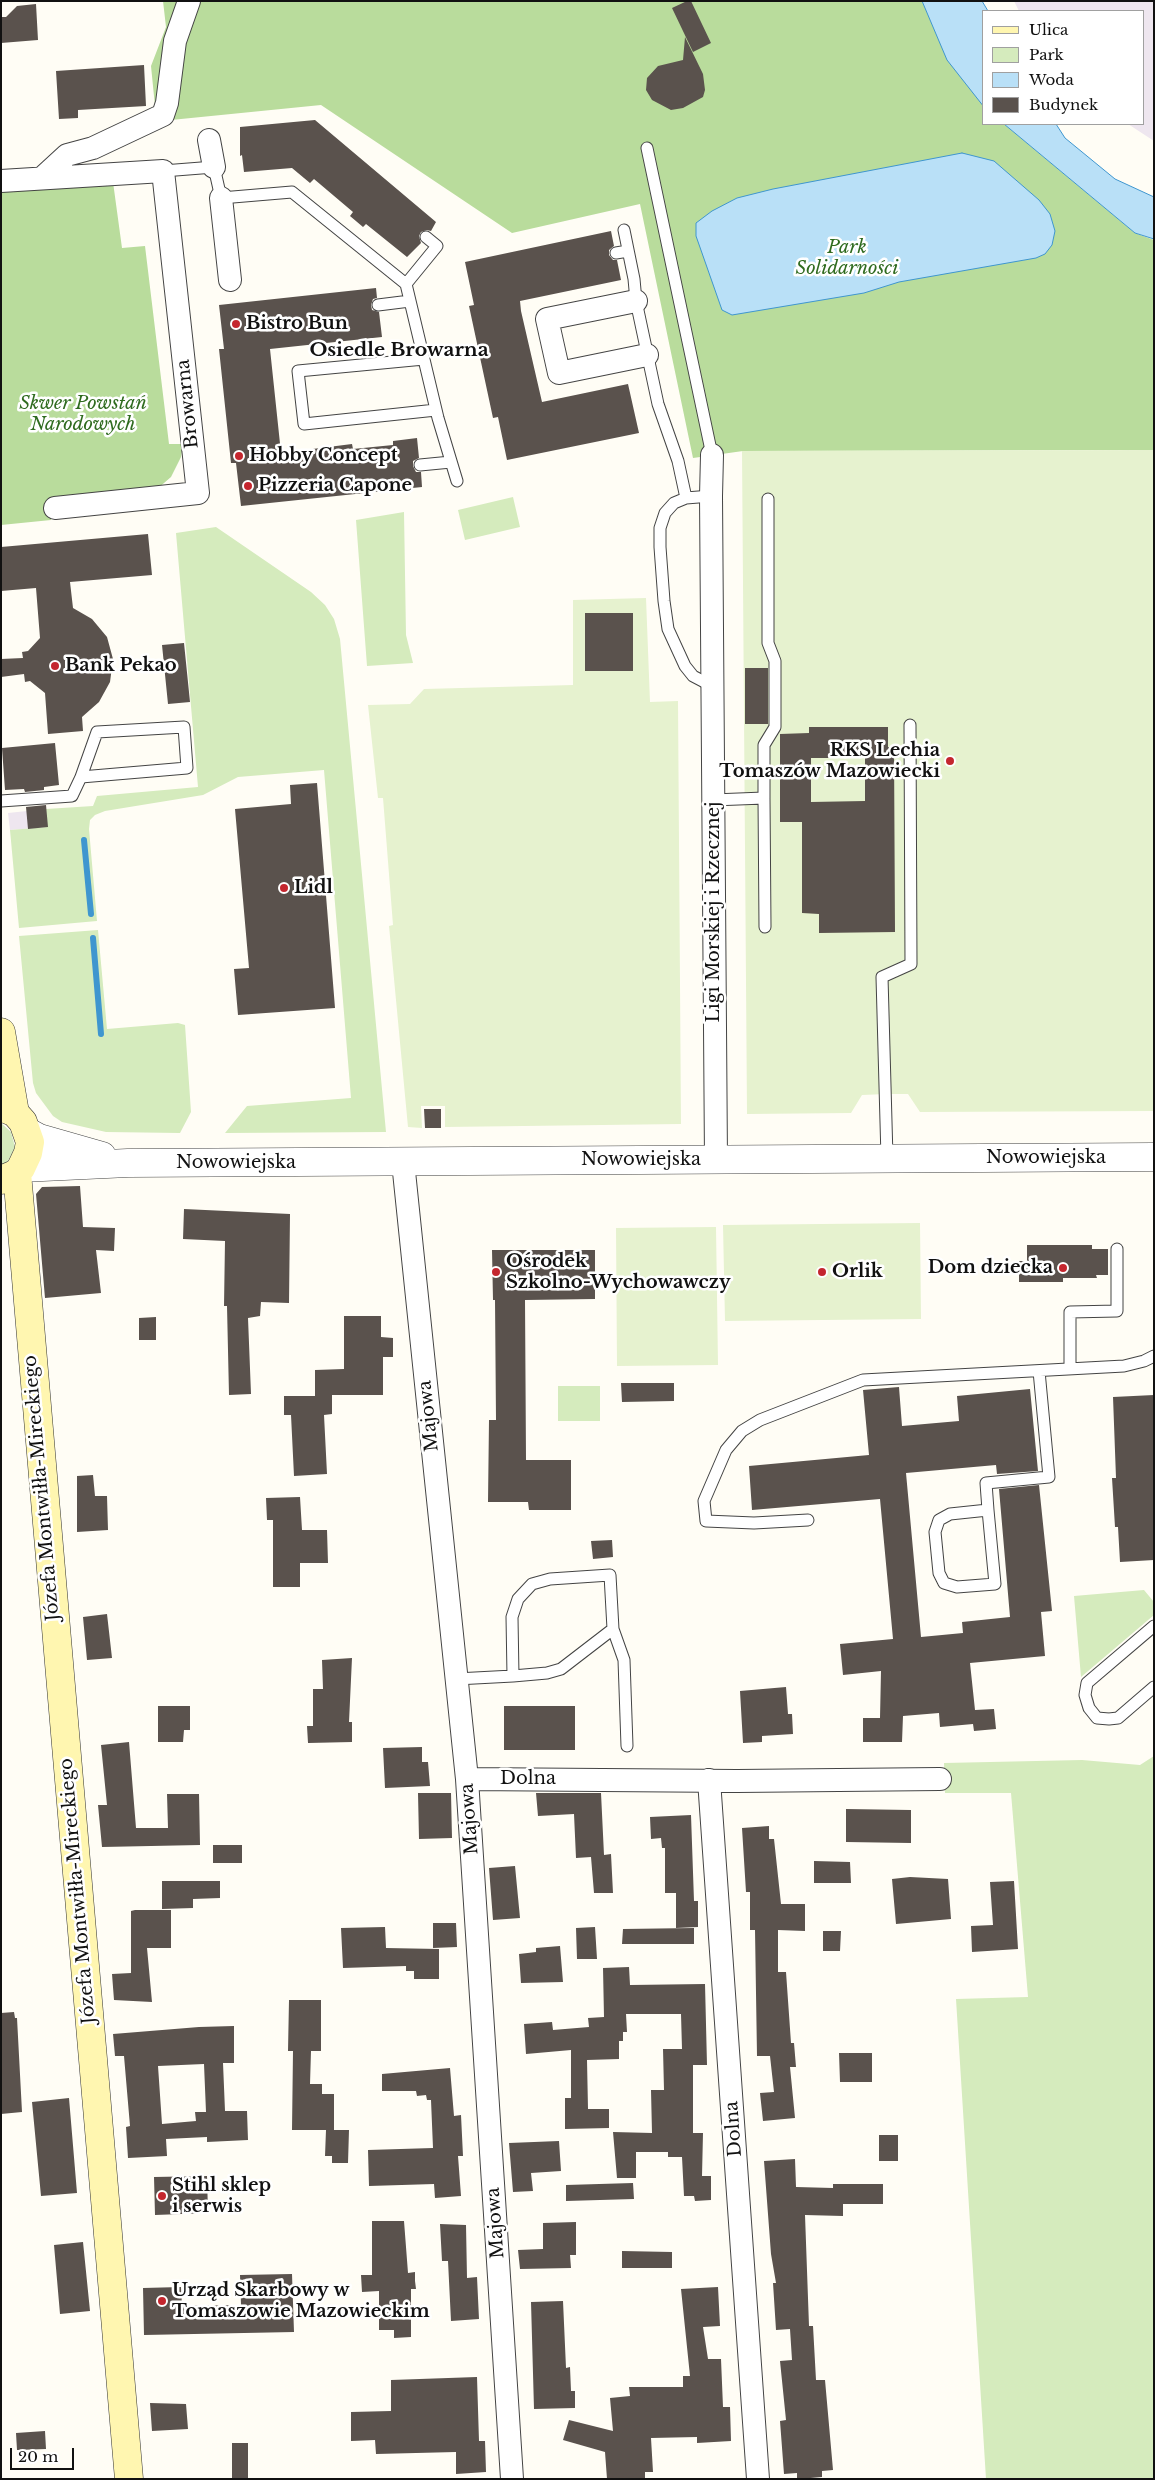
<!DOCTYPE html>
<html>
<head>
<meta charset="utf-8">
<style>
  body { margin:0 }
  #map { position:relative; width:1155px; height:2480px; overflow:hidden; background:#fffdf5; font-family:"Libre Baskerville",serif }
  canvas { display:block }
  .frame { position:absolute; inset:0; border:2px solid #111; pointer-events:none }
  .legend { position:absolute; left:982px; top:10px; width:162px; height:115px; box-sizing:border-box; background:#fff; border:1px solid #a0a0a0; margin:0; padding:6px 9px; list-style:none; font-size:15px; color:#111 }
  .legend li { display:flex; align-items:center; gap:10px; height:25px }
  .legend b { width:25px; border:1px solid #a0a0a0 }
  .scale { position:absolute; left:10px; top:2448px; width:64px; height:22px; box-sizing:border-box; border:2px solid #111; border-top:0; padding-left:6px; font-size:15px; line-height:18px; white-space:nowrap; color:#111; -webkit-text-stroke:4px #fff; paint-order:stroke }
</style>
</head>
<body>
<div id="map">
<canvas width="1155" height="2480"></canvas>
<div class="frame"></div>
<ul class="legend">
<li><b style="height:6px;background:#fff6b0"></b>Ulica</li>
<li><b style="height:14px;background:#d5ebbd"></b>Park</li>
<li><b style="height:14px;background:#b9e0f7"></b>Woda</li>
<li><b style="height:14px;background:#5a524d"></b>Budynek</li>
</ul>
<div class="scale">20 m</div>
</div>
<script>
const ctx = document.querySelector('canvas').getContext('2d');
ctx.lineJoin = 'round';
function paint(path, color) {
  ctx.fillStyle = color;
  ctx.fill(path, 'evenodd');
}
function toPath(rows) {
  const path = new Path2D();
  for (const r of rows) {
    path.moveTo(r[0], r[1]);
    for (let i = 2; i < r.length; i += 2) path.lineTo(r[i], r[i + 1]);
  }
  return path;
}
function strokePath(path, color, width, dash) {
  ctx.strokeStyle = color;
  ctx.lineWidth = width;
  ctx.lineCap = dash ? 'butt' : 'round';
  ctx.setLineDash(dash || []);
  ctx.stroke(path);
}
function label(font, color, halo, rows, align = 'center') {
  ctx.font = font + ' "Libre Baskerville",serif';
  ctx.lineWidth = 5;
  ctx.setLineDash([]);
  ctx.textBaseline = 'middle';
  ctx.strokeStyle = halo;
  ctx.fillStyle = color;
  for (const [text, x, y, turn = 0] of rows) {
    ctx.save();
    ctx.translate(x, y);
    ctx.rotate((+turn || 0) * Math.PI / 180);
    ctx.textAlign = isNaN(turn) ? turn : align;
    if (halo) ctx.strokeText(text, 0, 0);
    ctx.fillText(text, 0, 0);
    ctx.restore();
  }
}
const industrial = toPath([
  [1014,1,1154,1,1154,141,1128,124,1144,124,1144,11,1019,11],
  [46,809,48,827,10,830,8,813]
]);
const green = toPath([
  [513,497,520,527,465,540,458,510],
  [404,512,406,635,413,663,367,666,356,520],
  [216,527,311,592,325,605,334,619,340,639,386,1132,225,1133,247,1106,351,1098,324,770,238,777,203,795,105,811,95,815,90,820,89,829,97,921,19,928,10,830,47,827,46,809,93,806,97,796,198,787,176,533],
  [98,930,107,1029,178,1023,185,1025,191,1112,180,1133,106,1132,62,1122,53,1116,36,1093,33,1083,19,936],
  [1,1123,11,1132,15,1147,8,1161,1,1166],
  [558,1386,600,1386,600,1421,558,1421],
  [1144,1590,1154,1602,1154,1615,1081,1677,1074,1596],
  [1154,1756,1154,2479,986,2479,956,1999,1028,1997,1011,1793,945,1793,944,1763,1082,1760,1140,1765]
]);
const forest = toPath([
  [163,1,922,1,984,107,984,124,1004,124,1135,233,1154,240,1154,450,743,451,693,458,640,204,512,233,321,105,171,120,155,106,151,66,166,27],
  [113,182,122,248,145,246,169,444,183,444,181,457,171,477,157,489,50,501,51,520,1,525,1,189]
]);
const pitch = toPath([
  [1154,450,1154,1111,920,1112,908,1094,887,1094,862,1095,851,1113,747,1114,742,451],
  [646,598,650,702,678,701,681,1124,445,1127,445,1106,421,1106,422,1128,408,1127,389,926,393,925,383,798,378,798,368,705,410,704,424,689,573,685,573,600],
  [920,1223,921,1319,725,1321,723,1225],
  [716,1227,718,1365,617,1366,616,1228]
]);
const water = toPath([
  [922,1,982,1,988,11,984,11,984,107,947,60,922,1],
  [1004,124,1056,124,1065,138,1115,179,1154,197,1154,239,1135,233,1004,124],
  [962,153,994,161,1039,200,1050,214,1055,231,1052,245,1045,254,1036,258,899,282,864,293,732,315,722,310,696,236,696,223,712,211,737,198,773,189,962,153]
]);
const stream = toPath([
  [84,840,91,914],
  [93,938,101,1034]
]);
const building = toPath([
  [687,1,691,1,711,43,693,52,672,8],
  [36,4,38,40,1,43,1,17,6,17,17,6],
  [685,37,703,74,705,90,703,97,683,108,671,110,652,100,646,90,647,78,658,66,683,60],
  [144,65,146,106,78,110,78,118,59,119,56,71],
  [315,120,436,222,431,231,427,230,421,232,419,236,421,243,407,257,366,224,363,227,350,216,353,212,314,179,310,183,292,168,244,172,242,155,240,156,240,127],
  [611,231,614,246,609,250,609,255,613,260,617,260,621,280,520,301,521,311,542,402,628,384,639,433,507,460,498,417,493,418,469,306,474,305,465,262],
  [376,288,377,298,373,299,371,305,372,310,379,312,382,337,270,349,281,453,352,444,353,449,393,445,393,441,417,438,419,458,413,461,413,466,416,472,421,472,422,487,241,506,236,463,231,463,219,349,224,349,219,305],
  [148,534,152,575,70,582,73,608,92,619,107,637,113,659,110,682,99,702,82,717,83,731,48,734,45,693,30,681,25,682,24,674,1,677,1,659,23,658,22,652,28,651,40,638,36,588,1,591,1,547],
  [585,613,633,613,633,671,585,671],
  [184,643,190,702,168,704,162,645],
  [745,668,768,668,768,724,745,724],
  [809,727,888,727,888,747,894,747,895,932,819,933,819,914,802,913,802,822,780,822,780,734,809,733],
  [811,758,865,758,865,801,811,802],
  [55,743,59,785,44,787,44,790,25,792,24,789,5,790,2,748],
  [317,783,335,1008,238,1015,234,969,249,968,235,809,291,804,290,785],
  [46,805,48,827,28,829,26,807],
  [424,1109,441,1109,441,1128,425,1128],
  [80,1186,83,1227,115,1228,114,1251,96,1250,101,1293,45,1298,36,1194,42,1187],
  [184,1209,290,1214,289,1303,261,1302,260,1316,248,1318,251,1394,229,1395,227,1306,224,1306,225,1241,183,1239],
  [1027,1245,1092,1245,1092,1249,1108,1249,1108,1275,1096,1275,1097,1278,1063,1278,1063,1282,1019,1282,1019,1261,1027,1261],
  [492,1250,595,1250,595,1299,525,1300,526,1460,571,1460,571,1510,529,1510,528,1502,488,1502,489,1420,496,1420,495,1300,493,1300],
  [344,1316,381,1316,381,1337,393,1338,393,1357,383,1357,383,1395,332,1395,332,1414,324,1415,327,1474,294,1476,291,1415,284,1415,284,1396,315,1396,315,1370,344,1369],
  [156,1317,156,1340,139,1340,139,1318],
  [621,1383,674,1383,674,1401,622,1402],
  [899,1387,902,1426,959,1421,957,1396,1030,1389,1038,1471,997,1474,996,1465,906,1473,921,1637,963,1633,962,1622,1010,1617,999,1489,1039,1485,1052,1611,1041,1612,1045,1656,970,1663,975,1710,994,1709,996,1729,974,1731,973,1724,940,1727,939,1713,903,1716,902,1742,863,1742,863,1718,880,1718,881,1671,843,1675,840,1644,893,1639,880,1499,752,1510,749,1466,869,1455,863,1390],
  [1154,1395,1154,1560,1120,1562,1118,1527,1115,1527,1112,1478,1116,1478,1113,1397],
  [93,1475,95,1496,107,1496,108,1530,77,1532,77,1476],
  [300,1497,302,1530,327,1530,328,1563,300,1563,300,1587,273,1587,273,1520,267,1520,266,1498],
  [612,1540,613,1557,593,1559,591,1541],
  [107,1614,112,1658,87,1660,83,1617],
  [352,1658,349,1722,352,1722,352,1742,308,1743,307,1726,313,1726,313,1689,323,1689,322,1660],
  [786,1687,788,1714,792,1714,793,1734,762,1736,762,1742,743,1743,740,1691],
  [158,1706,190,1706,190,1730,184,1730,183,1742,158,1742],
  [504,1706,575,1706,575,1750,504,1750],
  [129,1742,136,1828,168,1828,167,1794,199,1794,200,1845,102,1847,98,1805,107,1805,101,1745],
  [422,1747,422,1762,428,1762,430,1786,385,1788,383,1748],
  [418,1793,451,1793,452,1838,419,1839],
  [536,1793,601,1793,604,1855,611,1854,613,1893,594,1893,591,1857,576,1858,574,1814,538,1816],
  [846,1809,911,1810,911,1843,846,1842],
  [691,1815,694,1901,698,1901,698,1927,676,1928,676,1893,665,1893,665,1848,662,1848,661,1838,651,1839,650,1817],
  [769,1826,769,1839,774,1839,781,1904,805,1904,805,1931,778,1930,778,1972,786,1972,791,2043,794,2043,796,2067,790,2067,795,2118,763,2121,760,2093,774,2092,770,2056,757,2056,755,1930,750,1930,750,1892,746,1892,742,1828],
  [213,1845,242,1845,242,1863,213,1863],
  [814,1861,850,1862,851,1883,814,1883],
  [515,1866,520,1918,493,1920,489,1868],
  [910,1877,948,1879,951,1919,896,1924,892,1879],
  [162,1881,220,1881,220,1898,193,1899,193,1908,162,1909],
  [1014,1881,1018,1949,972,1952,971,1926,993,1925,990,1882],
  [135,1910,171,1910,171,1948,147,1948,152,2002,114,2000,112,1974,131,1973,131,1911],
  [433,1923,456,1923,457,1947,433,1948],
  [385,1927,386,1948,439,1949,439,1979,414,1979,414,1971,406,1971,406,1966,343,1968,341,1928],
  [595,1927,597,1959,577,1959,576,1928],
  [694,1928,694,1944,622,1944,623,1929],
  [823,1931,841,1931,840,1951,823,1951],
  [560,1946,563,1982,521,1983,519,1954,536,1952,536,1948],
  [629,1967,630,1985,705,1984,707,2065,693,2065,693,2133,703,2133,702,2176,711,2176,711,2200,695,2201,694,2196,684,2196,682,2157,668,2157,668,2152,636,2152,636,2178,617,2178,613,2132,652,2133,651,2090,664,2090,663,2049,682,2049,681,2014,626,2014,627,2032,623,2032,623,2041,619,2041,619,2059,587,2060,588,2109,609,2109,609,2128,565,2129,565,2098,571,2098,571,2050,526,2054,524,2024,552,2022,553,2030,589,2027,588,2018,604,2017,603,1968],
  [289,2000,321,2000,321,2051,311,2051,310,2084,322,2084,322,2094,334,2094,334,2130,331,2130,349,2130,348,2163,332,2163,332,2156,325,2156,326,2130,292,2130,293,2051,288,2051],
  [14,2012,15,2018,17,2018,22,2112,1,2114,1,2013],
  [234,2026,234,2063,223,2063,225,2111,247,2111,248,2140,207,2142,207,2137,166,2139,167,2156,128,2158,126,2127,130,2126,124,2056,115,2056,113,2034,199,2027],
  [204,2064,206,2112,195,2112,196,2121,162,2124,158,2066],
  [839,2053,872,2053,872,2082,840,2082],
  [450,2068,454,2116,461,2115,463,2156,458,2156,461,2196,435,2198,434,2184,369,2186,368,2150,433,2148,431,2100,427,2100,426,2095,417,2096,416,2091,382,2091,382,2074],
  [69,2098,77,2193,41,2196,32,2102],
  [879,2135,898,2135,898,2161,879,2161],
  [559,2141,561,2171,531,2173,533,2191,513,2192,509,2143],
  [795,2159,796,2187,833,2188,833,2184,883,2184,883,2204,843,2204,843,2216,805,2215,809,2326,813,2326,816,2380,825,2380,833,2470,822,2471,822,2477,799,2479,797,2479,797,2473,784,2474,780,2421,786,2420,780,2361,792,2360,790,2329,776,2330,773,2283,776,2283,771,2254,764,2161],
  [207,2176,208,2213,155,2215,154,2177],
  [633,2183,634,2199,566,2201,566,2185],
  [372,2221,404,2221,408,2273,415,2272,415,2281,416,2289,411,2289,411,2337,394,2338,394,2330,379,2330,379,2291,362,2292,361,2275,372,2275],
  [576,2222,576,2255,570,2255,571,2268,520,2269,518,2250,543,2249,543,2223],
  [440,2224,466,2225,467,2278,477,2277,479,2319,451,2321,448,2261,442,2261],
  [83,2242,90,2311,60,2314,54,2245],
  [622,2251,672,2252,672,2268,622,2268],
  [292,2274,294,2332,144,2335,143,2288,181,2287,182,2306,241,2305,240,2275],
  [718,2287,720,2326,703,2327,708,2359,721,2359,723,2407,730,2407,731,2441,697,2443,697,2437,651,2438,653,2472,645,2472,645,2479,607,2479,605,2452,563,2440,569,2420,613,2431,610,2398,630,2396,629,2387,683,2387,683,2376,690,2376,681,2289],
  [563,2301,566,2368,570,2367,571,2391,575,2391,575,2408,534,2409,531,2302],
  [477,2377,479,2441,485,2441,486,2472,456,2474,456,2452,376,2454,375,2440,351,2441,351,2412,391,2411,391,2380],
  [150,2403,186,2404,188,2429,152,2431],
  [45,2431,46,2449,17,2450,16,2433],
  [232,2443,248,2443,248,2479,232,2479]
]);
const service = toPath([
  [647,148,712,455],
  [163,171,214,167,221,198,292,192,406,284,438,418,457,481],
  [624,230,634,279,636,301,658,404,678,461,686,498],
  [616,253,628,251],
  [406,284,437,246,426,237],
  [378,305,410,301],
  [424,359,298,371,304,424,436,410],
  [420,465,451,462],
  [711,496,686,498,674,503,665,513,660,528,660,547,664,601,668,629,685,666,693,676,712,686],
  [764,798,764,745,775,727,775,661,768,643,768,499],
  [713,800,764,798,765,927],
  [1,801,72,796,81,777,97,732,184,727,187,768,81,777],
  [887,1158,882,977,911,964,910,725],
  [1070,1369,1070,1312,1117,1311,1117,1249],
  [988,1510,950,1514,939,1520,935,1532,939,1573,944,1583,957,1587,995,1584,988,1510,986,1483,1049,1477,1039,1371],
  [808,1520,754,1523,706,1521,704,1501,726,1450,742,1431,760,1420,863,1380,1124,1366,1144,1361,1154,1356],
  [1154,1626,1087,1683,1085,1695,1089,1708,1097,1718,1109,1719,1118,1718,1154,1687],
  [613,1629,624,1660,627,1746],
  [456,1679,513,1676,547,1673,561,1669,613,1629,610,1575,550,1579,532,1584,518,1599,512,1617,513,1676]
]);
const minor = toPath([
  [209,140,214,167],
  [42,178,67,155,93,148,163,115,167,103,175,41,189,1],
  [1,181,163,171,198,493,55,508],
  [221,198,230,280],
  [636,301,547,319,559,373,647,355],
  [712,455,711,496,716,1160],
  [403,1162,467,1779,512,2479],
  [467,1779,737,1781,940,1779],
  [709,1780,758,2479]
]);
const tertiary = toPath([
  [28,1132,39,1138,102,1156],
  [21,1168,128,1163,1154,1157]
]);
const secondary = toPath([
  [1,1032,15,1113],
  [1,1107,15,1113,23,1122,30,1142,28,1153,21,1168,17,1173,1,1180],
  [17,1173,129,2479]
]);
const markers = [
  [236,324,5,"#c4262e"],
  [239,456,5,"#c4262e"],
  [248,486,5,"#c4262e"],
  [55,666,5,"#c4262e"],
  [950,761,5,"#c4262e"],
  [284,888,5,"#c4262e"],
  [1063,1268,5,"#c4262e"],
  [496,1272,5,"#c4262e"],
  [822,1272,5,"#c4262e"],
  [162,2196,5,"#c4262e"],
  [162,2301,5,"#c4262e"]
];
const parkNames = [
  ["Park",847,248],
  ["Solidarności",847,269],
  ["Skwer Powstań",83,404],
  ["Narodowych",83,425]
];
const poiNames = [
  ["Bistro Bun",246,324],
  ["Hobby Concept",249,456],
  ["Pizzeria Capone",258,486],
  ["Bank Pekao",65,666],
  ["RKS Lechia",940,751,"right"],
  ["Tomaszów Mazowiecki",940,772,"right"],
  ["Lidl",294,888],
  ["Ośrodek",506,1262],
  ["Szkolno-Wychowawczy",506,1283],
  ["Dom dziecka",1053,1268,"right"],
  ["Orlik",832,1272],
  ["Stihl sklep",172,2186],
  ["i serwis",172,2207],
  ["Urząd Skarbowy w",172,2291],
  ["Tomaszowie Mazowieckim",172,2312]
];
const streetNames = [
  ["Browarna",188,404,-96],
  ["Ligi Morskiej i Rzecznej",714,912,-90],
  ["Nowowiejska",1046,1158],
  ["Nowowiejska",641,1160],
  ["Nowowiejska",236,1163],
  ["Majowa",429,1416,-96],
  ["Józefa Montwiłła-Mireckiego",42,1488,-95],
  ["Dolna",528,1779],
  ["Majowa",470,1819,-94],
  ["Józefa Montwiłła-Mireckiego",78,1891,-95],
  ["Dolna",734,2129,-94],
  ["Majowa",496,2223,-94]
];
const neighbourhoodNames = [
  ["Osiedle Browarna",399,351]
];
paint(industrial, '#eee6ef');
paint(green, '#d5ebbd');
paint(forest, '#b9dc9c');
paint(pitch, '#e6f2cf');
paint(water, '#b9e0f7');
strokePath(water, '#3f96cf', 1);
strokePath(stream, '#3f96cf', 6);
paint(building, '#5a524d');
strokePath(service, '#444', 13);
strokePath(minor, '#444', 24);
strokePath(tertiary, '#444', 29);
strokePath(secondary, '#333', 29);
strokePath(service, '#fff', 11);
strokePath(minor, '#fff', 22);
strokePath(tertiary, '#fff', 28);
strokePath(secondary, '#fff6b0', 28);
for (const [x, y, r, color] of markers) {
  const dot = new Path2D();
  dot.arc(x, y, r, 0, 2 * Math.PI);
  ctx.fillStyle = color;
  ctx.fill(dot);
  strokePath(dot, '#fff', 2);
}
label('italic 18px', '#2f6b1f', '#fff', parkNames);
label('bold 18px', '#111', '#fff', poiNames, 'left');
label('18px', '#111', '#fff', streetNames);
label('bold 19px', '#111', '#fff', neighbourhoodNames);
</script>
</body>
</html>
